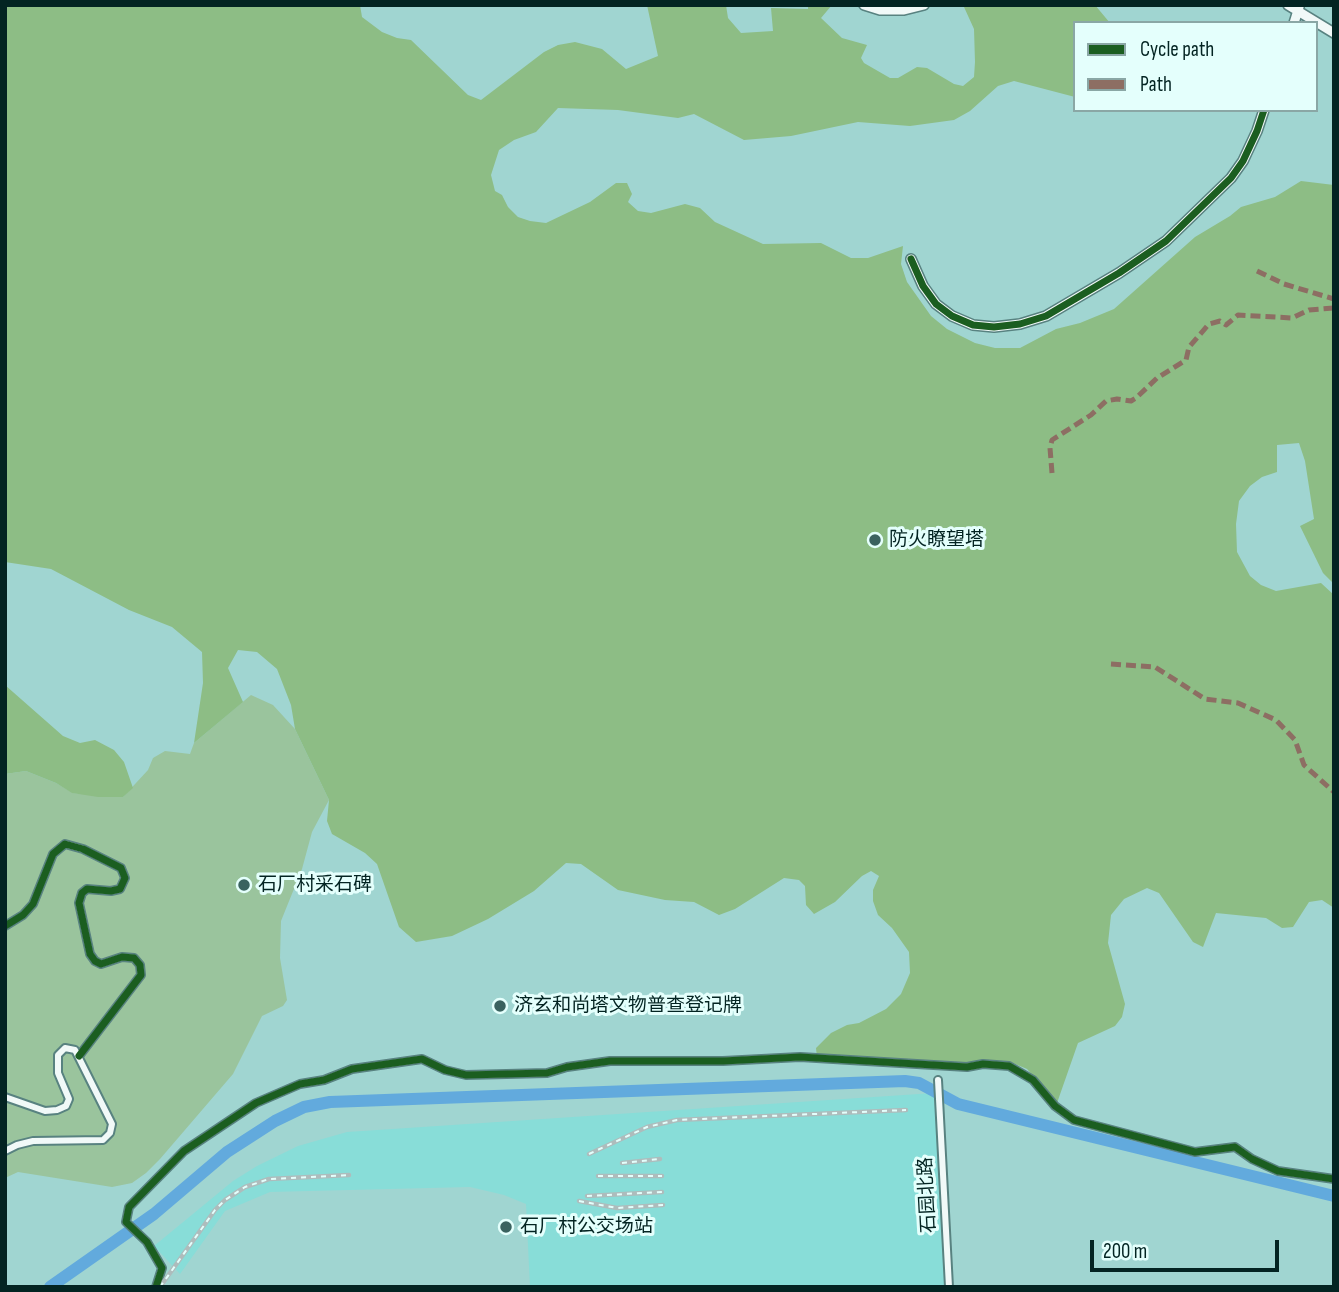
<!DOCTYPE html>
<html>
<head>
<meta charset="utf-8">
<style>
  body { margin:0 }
  #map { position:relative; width:1339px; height:1292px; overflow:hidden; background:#a0d5d1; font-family:"Sofia Sans Condensed",sans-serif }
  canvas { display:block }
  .frame { position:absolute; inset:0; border:7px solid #032422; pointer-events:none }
  .legend { position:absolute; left:1073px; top:21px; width:245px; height:91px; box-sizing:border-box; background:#e4fffc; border:2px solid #8aa7a5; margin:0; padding:9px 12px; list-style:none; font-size:21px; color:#032422 }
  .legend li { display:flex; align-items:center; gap:14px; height:35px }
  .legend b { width:35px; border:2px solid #8aa7a5 }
  .scale { position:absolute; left:1090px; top:1240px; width:189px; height:32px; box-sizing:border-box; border:4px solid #032422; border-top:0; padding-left:9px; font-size:21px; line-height:24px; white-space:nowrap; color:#032422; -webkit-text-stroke:5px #e4fffc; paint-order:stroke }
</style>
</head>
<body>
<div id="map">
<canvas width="1339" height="1292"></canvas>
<div class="frame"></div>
<ul class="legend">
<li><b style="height:9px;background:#1b5e20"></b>Cycle path</li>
<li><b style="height:9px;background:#8d6e63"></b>Path</li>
</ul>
<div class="scale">200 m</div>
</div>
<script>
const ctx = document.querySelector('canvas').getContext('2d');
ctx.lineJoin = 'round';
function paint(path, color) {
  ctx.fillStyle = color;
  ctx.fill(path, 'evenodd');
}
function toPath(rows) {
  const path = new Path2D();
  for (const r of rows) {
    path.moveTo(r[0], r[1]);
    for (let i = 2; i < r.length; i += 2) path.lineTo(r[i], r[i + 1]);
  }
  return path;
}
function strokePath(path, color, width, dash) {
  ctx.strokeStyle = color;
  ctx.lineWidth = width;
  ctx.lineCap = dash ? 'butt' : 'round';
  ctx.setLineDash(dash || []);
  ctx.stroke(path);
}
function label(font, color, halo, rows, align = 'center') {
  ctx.font = font + ' "Sofia Sans Condensed","Noto Sans SC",sans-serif';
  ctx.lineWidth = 6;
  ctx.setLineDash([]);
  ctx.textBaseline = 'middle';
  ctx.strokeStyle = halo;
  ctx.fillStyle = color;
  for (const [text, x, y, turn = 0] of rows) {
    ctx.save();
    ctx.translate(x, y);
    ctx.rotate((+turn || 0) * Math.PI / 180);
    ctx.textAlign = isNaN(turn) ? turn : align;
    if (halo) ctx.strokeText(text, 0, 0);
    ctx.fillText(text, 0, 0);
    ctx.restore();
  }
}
const built = toPath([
  [934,1093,947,1287,530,1287,526,1204,504,1195,470,1187,270,1192,225,1211,180,1274,154,1246,233,1181,257,1166,298,1146,347,1132]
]);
const green = toPath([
  [251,695,273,705,295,729,329,800,312,832,302,869,281,921,280,958,287,1000,283,1006,262,1016,233,1074,160,1159,146,1173,132,1183,112,1187,18,1172,5,1178,5,774,26,771,56,783,73,793,123,797,148,770,153,758,165,751,190,754,194,743]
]);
const forest = toPath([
  [5,5,360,5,362,17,382,32,397,38,411,40,468,95,481,100,544,52,558,45,575,42,602,49,626,69,658,56,647,5,726,5,728,18,741,33,773,31,771,8,808,9,808,5,832,5,821,18,842,38,867,45,861,58,864,63,890,78,898,78,917,67,927,68,954,84,963,86,974,77,975,62,974,29,964,7,1095,5,1110,23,1075,23,1075,97,1014,81,998,86,970,111,954,120,910,126,858,122,791,136,744,140,694,114,678,118,618,110,558,108,536,132,514,140,499,150,491,175,495,191,502,195,508,207,518,217,530,221,546,223,590,202,616,183,627,183,632,194,628,202,638,211,651,213,685,204,700,208,715,222,763,244,821,243,851,258,868,258,903,246,901,264,907,282,931,316,947,329,975,343,995,348,1020,348,1056,329,1080,323,1114,309,1195,237,1230,216,1241,207,1275,197,1301,181,1334,185,1334,584,1323,573,1300,526,1314,519,1305,461,1299,443,1277,445,1277,472,1262,477,1250,486,1239,501,1236,524,1237,552,1250,576,1261,585,1276,591,1321,583,1334,595,1334,908,1322,900,1309,902,1293,927,1282,928,1266,918,1216,913,1203,947,1193,942,1159,893,1147,888,1124,899,1111,915,1108,943,1125,1004,1122,1017,1115,1026,1078,1043,1057,1103,1027,1069,1008,1061,994,1063,817,1058,816,1048,831,1033,847,1025,859,1023,886,1009,901,994,910,973,909,952,892,928,878,915,873,901,873,890,879,876,871,871,862,876,835,902,814,914,806,905,805,886,799,880,784,878,735,909,719,915,694,902,665,900,618,890,581,864,566,863,534,891,488,919,452,936,416,942,399,927,377,864,365,853,332,834,327,821,329,800,295,729,291,705,277,669,257,652,238,650,228,668,243,702,194,743,203,683,202,652,172,627,129,610,51,569,5,562],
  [5,685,63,736,80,743,95,740,114,750,124,762,133,788,123,797,98,797,72,793,56,783,26,771,5,774]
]);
const river = toPath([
  [50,1287,154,1214,227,1152,275,1121,304,1107,330,1102,905,1081,919,1083,958,1104,1334,1196]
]);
const street = toPath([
  [5,926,23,915,33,904,53,854,65,844,83,849,121,868,125,878,120,889,111,891,87,889,82,893,79,903,90,954,95,961,101,964,122,957,134,958,140,965,141,975,79,1056],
  [938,1080,949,1287],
  [5,1097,45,1111,57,1110,66,1106,69,1099,58,1073,58,1055,65,1048,75,1050,112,1124,110,1133,103,1140,33,1141,17,1145,5,1151],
  [156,1287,162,1268,147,1242,126,1222,129,1207,184,1151,256,1103,300,1084,324,1080,352,1069,422,1059,445,1070,466,1075,547,1073,567,1067,610,1061,723,1061,800,1057,967,1067,983,1064,1009,1066,1033,1080,1055,1106,1074,1120,1195,1152,1235,1147,1252,1159,1278,1171,1334,1179]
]);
const secondary = toPath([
  [864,5,880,10,904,10,924,5],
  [1288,5,1334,33],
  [1294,23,1299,7],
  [911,259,923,286,936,304,952,316,973,325,994,327,1020,324,1046,316,1119,273,1166,241,1231,178,1243,161,1257,131,1264,110]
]);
const rail = toPath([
  [589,1154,647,1127,677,1120,906,1110],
  [622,1163,660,1159],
  [598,1176,662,1176],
  [587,1196,662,1192],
  [579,1201,617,1208,663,1205],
  [160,1287,215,1210,225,1200,245,1187,269,1179,349,1175]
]);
const quiet = toPath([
  [1257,271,1284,284,1334,299],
  [1052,473,1050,448,1052,440,1091,415,1106,401,1117,399,1131,401,1136,398,1157,378,1186,360,1189,347,1209,324,1220,321,1226,325,1238,315,1292,318,1309,310,1334,308],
  [1111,664,1155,667,1205,699,1238,703,1276,720,1295,740,1304,765,1334,792]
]);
const cycleway = toPath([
  [911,259,923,286,936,304,952,316,973,325,994,327,1020,324,1046,316,1119,273,1166,241,1231,178,1243,161,1257,131,1264,110],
  [5,926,23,915,33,904,53,854,65,844,83,849,121,868,125,878,120,889,111,891,87,889,82,893,79,903,90,954,95,961,101,964,122,957,134,958,140,965,141,975,79,1056],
  [156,1287,162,1268,147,1242,126,1222,129,1207,184,1151,256,1103,300,1084,324,1080,352,1069,422,1059,445,1070,466,1075,547,1073,567,1067,610,1061,723,1061,800,1057,967,1067,983,1064,1009,1066,1033,1080,1055,1106,1074,1120,1195,1152,1235,1147,1252,1159,1278,1171,1334,1179]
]);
const markers = [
  [875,540,7,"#3a625f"],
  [244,885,7,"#3a625f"],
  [500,1006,7,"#3a625f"],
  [506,1227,7,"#3a625f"]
];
const poiNames = [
  ["防火瞭望塔",889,540],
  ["石厂村采石碑",258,885],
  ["济玄和尚塔文物普查登记牌",514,1006],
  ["石厂村公交场站",520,1227]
];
const streetNames = [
  ["石园北路",928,1195,-93]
];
paint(built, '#88ddd8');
paint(green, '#9ac49d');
paint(forest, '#8dbd85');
strokePath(river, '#62aadd', 12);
strokePath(street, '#588280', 10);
strokePath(secondary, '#588280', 12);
strokePath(street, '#f1f9f8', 6);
strokePath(secondary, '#f1f9f8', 9);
strokePath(rail, '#aebcbc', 4.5);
strokePath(rail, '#e4fffc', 2, [5]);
strokePath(quiet, '#8d6e63', 5, [10, 5]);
strokePath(cycleway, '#1b5e20', 7);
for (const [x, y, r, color] of markers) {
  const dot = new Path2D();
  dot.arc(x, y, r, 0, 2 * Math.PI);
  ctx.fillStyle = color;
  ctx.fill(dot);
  strokePath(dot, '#e4fffc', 2.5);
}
label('19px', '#032422', '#e4fffc', poiNames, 'left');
label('19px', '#032422', '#e4fffc', streetNames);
</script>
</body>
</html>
